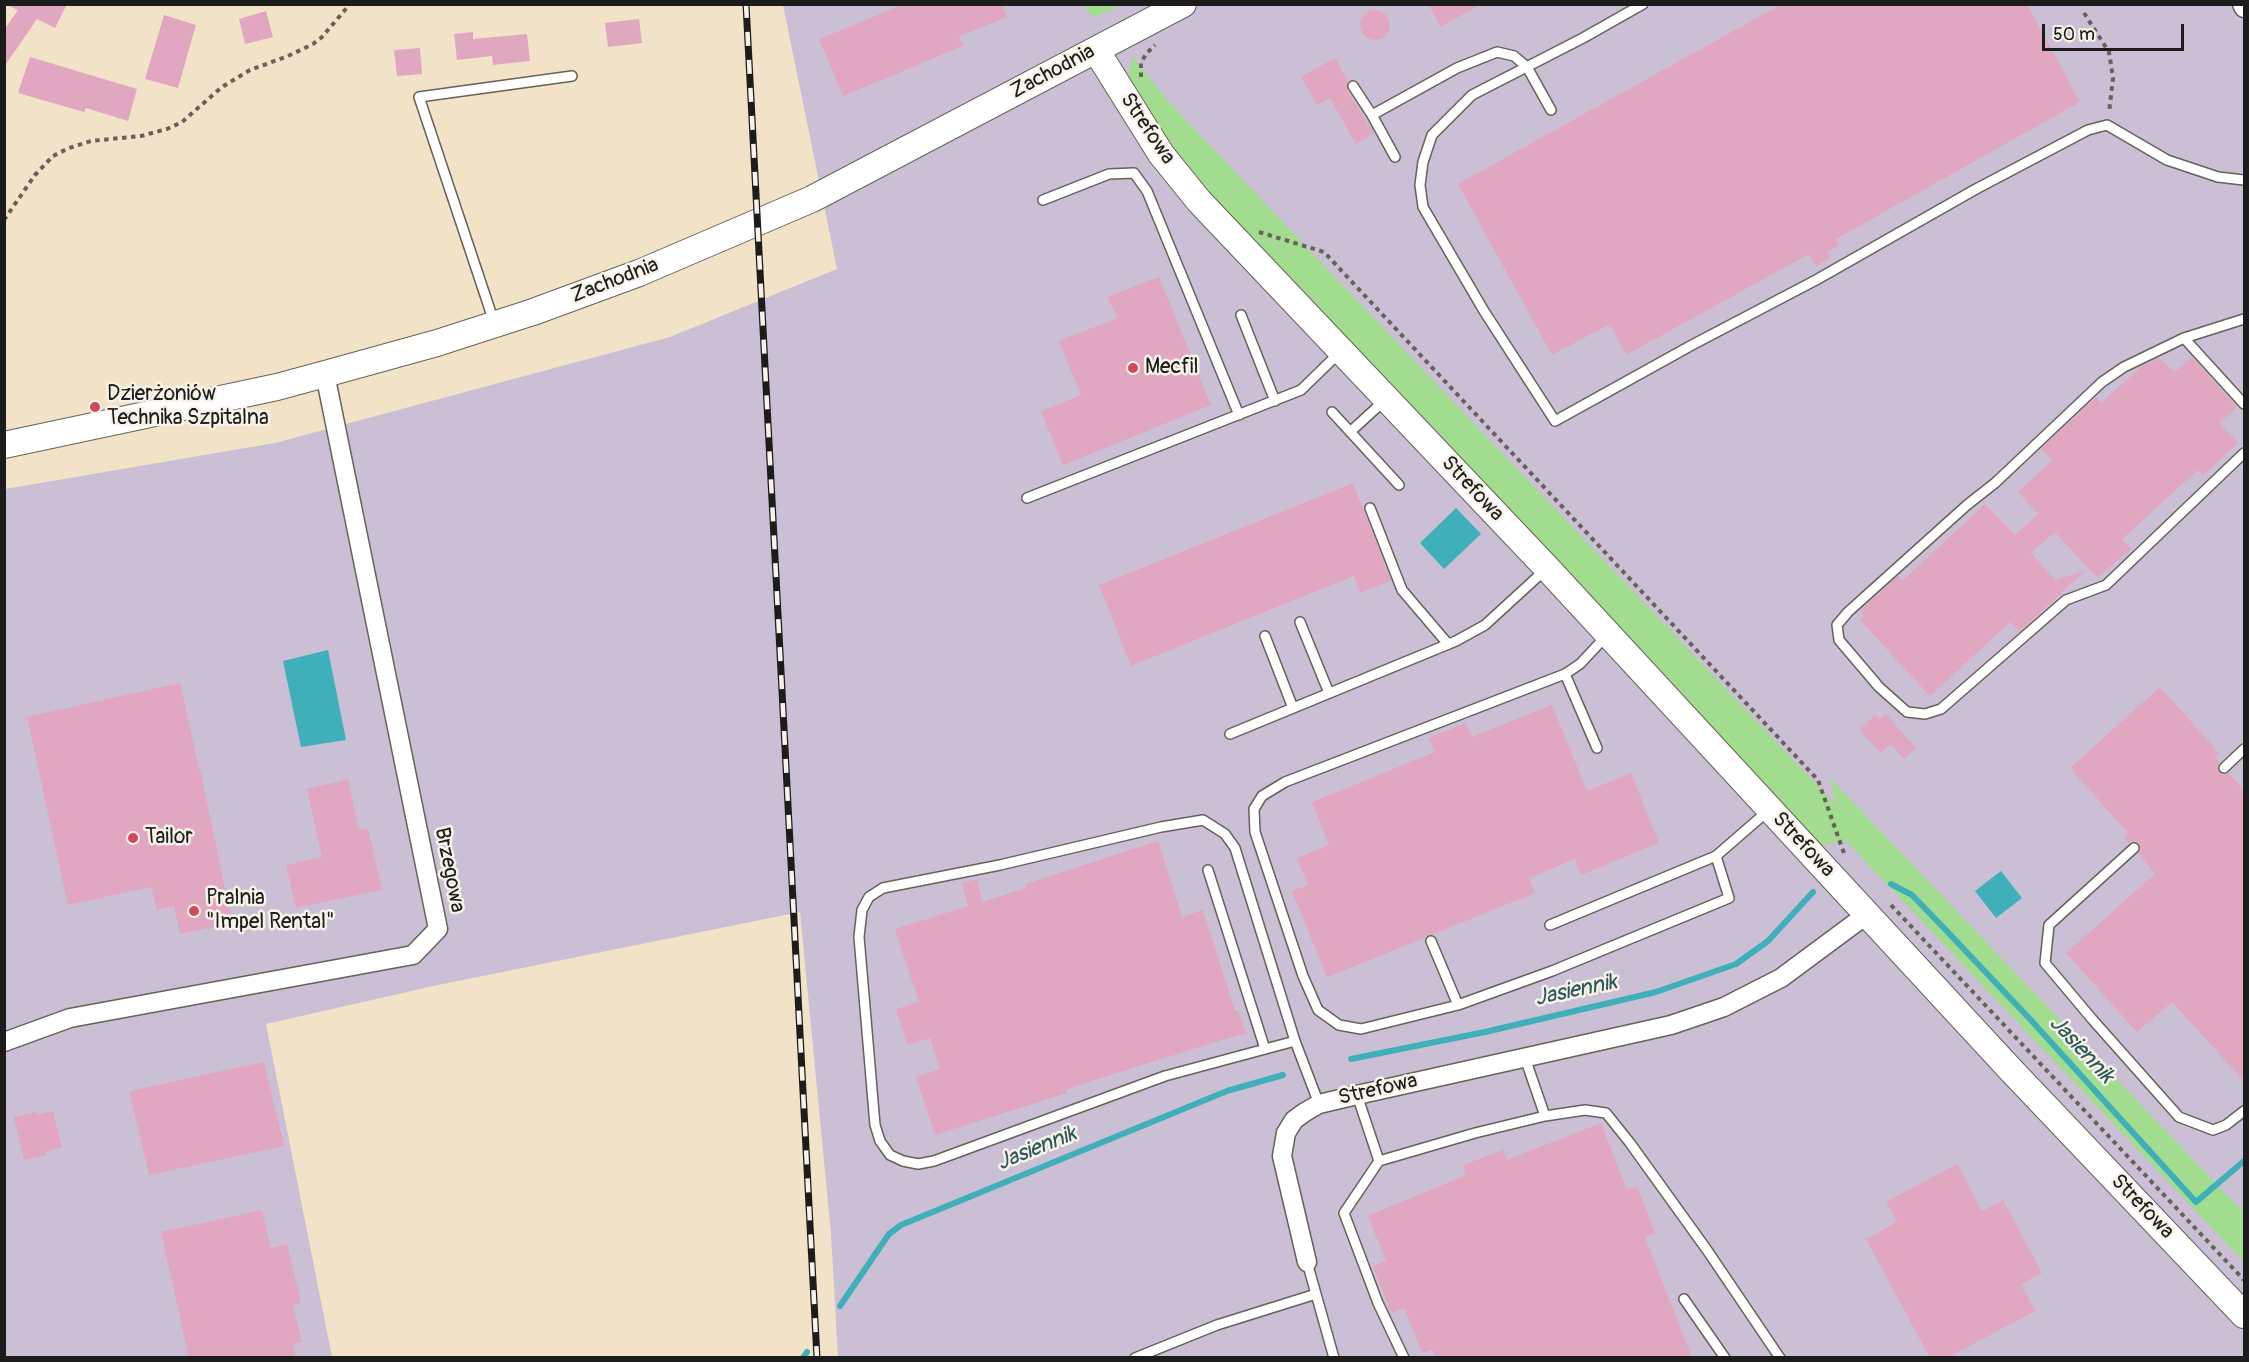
<!DOCTYPE html>
<html>
<head>
<meta charset="utf-8">
<style>
  body { margin:0 }
  #map { position:relative; width:2249px; height:1362px; overflow:hidden; background:#f2e2c7; font-family:Pangolin,sans-serif }
  canvas { display:block }
  .frame { position:absolute; inset:0; border:6px solid #1c1c1c; pointer-events:none }
  .scale { position:absolute; left:2042px; top:24px; width:142px; height:27px; box-sizing:border-box; border:3px solid #1c1c1c; border-top:0; padding-left:8px; font-size:18px; line-height:21px; white-space:nowrap; color:#1c1c1c; -webkit-text-stroke:4px #f7f3e8; paint-order:stroke }
</style>
</head>
<body>
<div id="map">
<canvas width="2249" height="1362"></canvas>
<div class="frame"></div>
<div class="scale">50 m</div>
</div>
<script>
const ctx = document.querySelector('canvas').getContext('2d');
ctx.lineJoin = 'round';
function paint(path, color) {
  ctx.fillStyle = color;
  ctx.fill(path, 'evenodd');
}
function toPath(rows) {
  const path = new Path2D();
  for (const r of rows) {
    if (r.length === 3) {
      path.moveTo(r[0] + r[2], r[1]);
      path.arc(r[0], r[1], r[2], 0, 2 * Math.PI);
      continue;
    }
    path.moveTo(r[0], r[1]);
    for (let i = 2; i < r.length; i += 2) path.lineTo(r[i], r[i + 1]);
  }
  return path;
}
function strokePath(path, color, width, dash) {
  ctx.strokeStyle = color;
  ctx.lineWidth = width;
  ctx.lineCap = dash ? 'butt' : 'round';
  ctx.setLineDash(dash || []);
  ctx.stroke(path);
}
function label(font, color, halo, rows, align = 'center') {
  ctx.font = font + ' Pangolin,sans-serif';
  ctx.lineWidth = 5;
  ctx.setLineDash([]);
  ctx.textBaseline = 'middle';
  ctx.strokeStyle = halo;
  ctx.fillStyle = color;
  for (const [text, x, y, turn = 0] of rows) {
    ctx.save();
    ctx.translate(x, y);
    ctx.rotate((+turn || 0) * Math.PI / 180);
    ctx.textAlign = isNaN(turn) ? turn : align;
    if (halo) ctx.strokeText(text, 0, 0);
    ctx.fillText(text, 0, 0);
    ctx.restore();
  }
}
const industrial = toPath([
  [783,5,2244,5,2244,1357,838,1357,831,1234,800,912,438,985,266,1024,332,1357,5,1358,5,489,275,443,670,337,837,269]
]);
const green = toPath([
  [1082,5,1116,5,1118,7,1093,17],
  [1132,56,1167,100,1836,805,1830,778,2244,1213,2244,1262,1846,841,1822,845,1214,199,1148,114,1129,74]
]);
const water = toPath([
  [1456,508,1481,534,1444,569,1420,543],
  [328,650,346,740,301,747,283,661],
  [2001,871,2022,898,1996,918,1975,891]
]);
const stream = toPath([
  [1891,884,1912,895,1942,926,2029,1018,2196,1202,2244,1161],
  [1351,1059,1485,1032,1656,992,1736,964,1768,941,1813,892],
  [840,1306,889,1234,901,1225,1227,1091,1283,1075],
  [803,1358,807,1352]
]);
const building = toPath([
  [5,4,67,4,55,28,37,19,4,67,4,30,18,10],
  [905,4,1002,4,1007,17,959,36,963,46,843,96,819,39],
  [1428,4,1481,4,1441,27],
  [1782,4,2027,4,2080,102,1836,239,1839,245,1827,252,1830,258,1816,266,1809,254,1626,355,1610,324,1552,355,1458,184],
  [1375,25,15],
  [266,11,273,37,245,44,239,19],
  [164,15,196,25,178,88,145,79],
  [639,19,642,43,608,47,605,23],
  [473,32,473,39,527,34,530,61,493,65,492,56,457,60,454,34],
  [420,48,422,74,397,76,394,50],
  [30,57,137,89,128,121,86,108,84,112,18,93],
  [1335,58,1348,81,1347,90,1374,133,1356,144,1330,98,1317,105,1301,77],
  [1159,277,1211,405,1063,465,1041,411,1081,395,1059,341,1117,318,1108,297],
  [2192,357,2237,407,2219,423,2238,443,2203,476,2198,470,2122,539,2131,549,2097,578,2055,532,2031,553,2055,580,2085,571,2020,631,2010,622,1930,696,1860,620,1864,616,1860,611,1898,576,1902,581,1985,504,2015,535,2038,514,2018,492,2052,460,2041,449,2096,397,2101,403,2142,366,2159,358,2175,372],
  [1353,483,1391,581,1360,593,1354,576,1131,666,1099,585],
  [180,683,200,773,201,773,232,923,180,934,174,906,157,910,151,887,68,905,27,717],
  [2160,687,2219,753,2214,757,2220,763,2217,767,2219,772,2223,775,2229,773,2244,791,2244,1081,2172,1002,2137,1032,2066,953,2155,874,2138,853,2141,849,2139,844,2135,841,2129,843,2124,838,2128,833,2070,768],
  [1552,705,1587,791,1631,773,1659,843,1581,875,1575,859,1529,878,1535,893,1327,977,1292,891,1308,885,1297,858,1329,845,1312,802,1435,752,1429,738,1466,723,1472,737],
  [1886,714,1916,748,1904,759,1891,744,1881,753,1859,730,1875,715,1880,719],
  [348,779,359,830,368,828,382,890,296,908,286,865,322,857,307,789],
  [1158,841,1182,917,1203,910,1235,1011,1238,1010,1246,1034,1222,1040,1088,1082,1066,1090,1067,1093,935,1135,916,1077,940,1069,930,1038,907,1045,896,1009,919,1002,895,929,968,906,962,883,977,879,982,902,1026,888,1025,884],
  [264,1062,284,1146,149,1175,129,1091],
  [53,1111,62,1147,45,1152,46,1155,24,1160,14,1117,36,1112,37,1115],
  [1601,1123,1627,1190,1637,1186,1655,1233,1645,1237,1692,1358,1435,1358,1432,1350,1422,1353,1404,1308,1391,1313,1373,1266,1386,1261,1368,1216,1466,1175,1463,1165,1503,1150,1507,1160],
  [1957,1164,1982,1211,2003,1200,2042,1273,2021,1284,2035,1311,1947,1358,1930,1358,1866,1239,1897,1222,1886,1202],
  [262,1210,271,1248,287,1244,301,1303,293,1305,302,1342,293,1344,296,1358,189,1358,161,1232]
]);
const path = toPath([
  [2084,13,2109,52,2113,78,2109,113],
  [1141,77,1141,63,1146,54,1155,45],
  [4,220,35,175,53,156,69,148,91,141,141,136,167,129,182,122,222,87,250,70,288,56,313,44,322,37,350,4],
  [1259,232,1324,252,1818,780,1845,856],
  [1891,905,2244,1280]
]);
const lane = toPath([
  [1643,4,1583,38,1472,95,1432,135,1423,162,1420,185,1423,207,1484,311,1555,421,1692,345,1816,280,1976,189,2088,130,2107,125,2167,160,2218,177,2244,180],
  [1353,86,1372,115],
  [1395,157,1372,115,1457,68,1497,52,1514,56,1527,67,1551,110],
  [1043,200,1109,174,1134,173,1147,191,1239,415],
  [1241,315,1275,401],
  [2244,319,2184,338,2124,367,2102,382,1995,483,1967,505,1848,612,1837,625,1839,640,1879,687,1907,712,1925,714,1941,709,2066,600,2106,585,2244,453],
  [494,322,419,97,572,76],
  [2184,338,2244,404],
  [1332,412,1399,485],
  [1350,432,1385,400],
  [1027,498,1301,390,1339,353],
  [1370,508,1402,590,1448,644],
  [1300,622,1329,693],
  [1607,635,1580,664,1565,674,1285,782,1262,796,1254,809,1255,832,1303,976,1318,1010,1339,1025,1361,1029,1458,1005,1552,971,1729,898,1716,856],
  [1265,636,1293,708],
  [1565,674,1597,748],
  [1230,734,1456,641,1485,625,1545,570],
  [2224,768,2244,749],
  [2134,848,2049,925,2045,963,2092,1019,2179,1117,2213,1130,2226,1125,2244,1111],
  [1208,870,1265,1049],
  [1550,925,1716,856,1769,810],
  [1431,941,1458,1005],
  [1295,1041,1165,1076,934,1161,918,1164,903,1161,890,1155,880,1141,875,1125,859,937,862,910,869,897,883,888,1000,865,1161,827,1203,820,1225,834,1235,848,1295,1041,1319,1104],
  [1525,1058,1545,1116],
  [1357,1095,1379,1161],
  [1307,1262,1334,1358],
  [1684,1299,1725,1358],
  [1135,1358,1217,1325,1316,1294],
  [1404,1358,1378,1303,1344,1213,1379,1161,1475,1133,1545,1116,1585,1110,1606,1113,1630,1143,1707,1250,1780,1358]
]);
const street = toPath([
  [2242,4,2244,8],
  [4,1042,70,1018,413,955,438,929,325,374],
  [1307,1262,1282,1156,1286,1133,1294,1120,1305,1112,1319,1104,1357,1095,1671,1025,1724,1007,1781,978,1866,915]
]);
const secondary = toPath([
  [1096,50,1161,154,1199,201,1547,568,2010,1069,2244,1315],
  [4,445,277,387,325,374,437,343,533,312,639,273,812,199,1183,4]
]);
const rail = toPath([
  [746,4,817,1358]
]);
const markers = [
  [1133,368,6,"#d1495b"],
  [95,407,6,"#d1495b"],
  [133,838,6,"#d1495b"],
  [194,911,6,"#d1495b"]
];
const streetNames = [
  ["Zachodnia",1053,72,-28],
  ["Strefowa",1147,129,56],
  ["Zachodnia",615,281,-21],
  ["Strefowa",1472,489,47],
  ["Strefowa",1803,845,47],
  ["Brzegowa",449,870,79],
  ["Strefowa",1378,1090,-13],
  ["Strefowa",2142,1207,46]
];
const poiNames = [
  ["Mecfil",1145,368],
  ["Dzierżoniów",107,395],
  ["Technika Szpitalna",107,419],
  ["Tailor",145,838],
  ["Pralnia",206,899],
  ["\"Impel Rental\"",206,923]
];
const waterNames = [
  ["Jasiennik",1576,991,-12],
  ["Jasiennik",2081,1050,47],
  ["Jasiennik",1037,1149,-22]
];
paint(industrial, '#cbbfd5');
paint(green, '#a2dc8f');
paint(water, '#3fb0b9');
strokePath(stream, '#3fb0b9', 6);
paint(building, '#e1a7c0');
strokePath(lane, '#676158', 12);
strokePath(street, '#676158', 21);
strokePath(secondary, '#676158', 28);
strokePath(path, '#676158', 4, [4.5, 4.5]);
strokePath(lane, '#fff', 9);
strokePath(street, '#fff', 18);
strokePath(secondary, '#fff', 26);
strokePath(rail, '#1c1c1c', 7);
strokePath(rail, '#f7f3e8', 4.5, [14]);
for (const [x, y, r, color] of markers) {
  const dot = new Path2D();
  dot.arc(x, y, r, 0, 2 * Math.PI);
  ctx.fillStyle = color;
  ctx.fill(dot);
  strokePath(dot, '#f7f3e8', 2);
}
label('21px', '#1c1c1c', '#f7f3e8', streetNames);
label('21px', '#1c1c1c', '#f7f3e8', poiNames, 'left');
label('italic 22px', '#2a575b', '#f7f3e8', waterNames);
</script>
</body>
</html>
